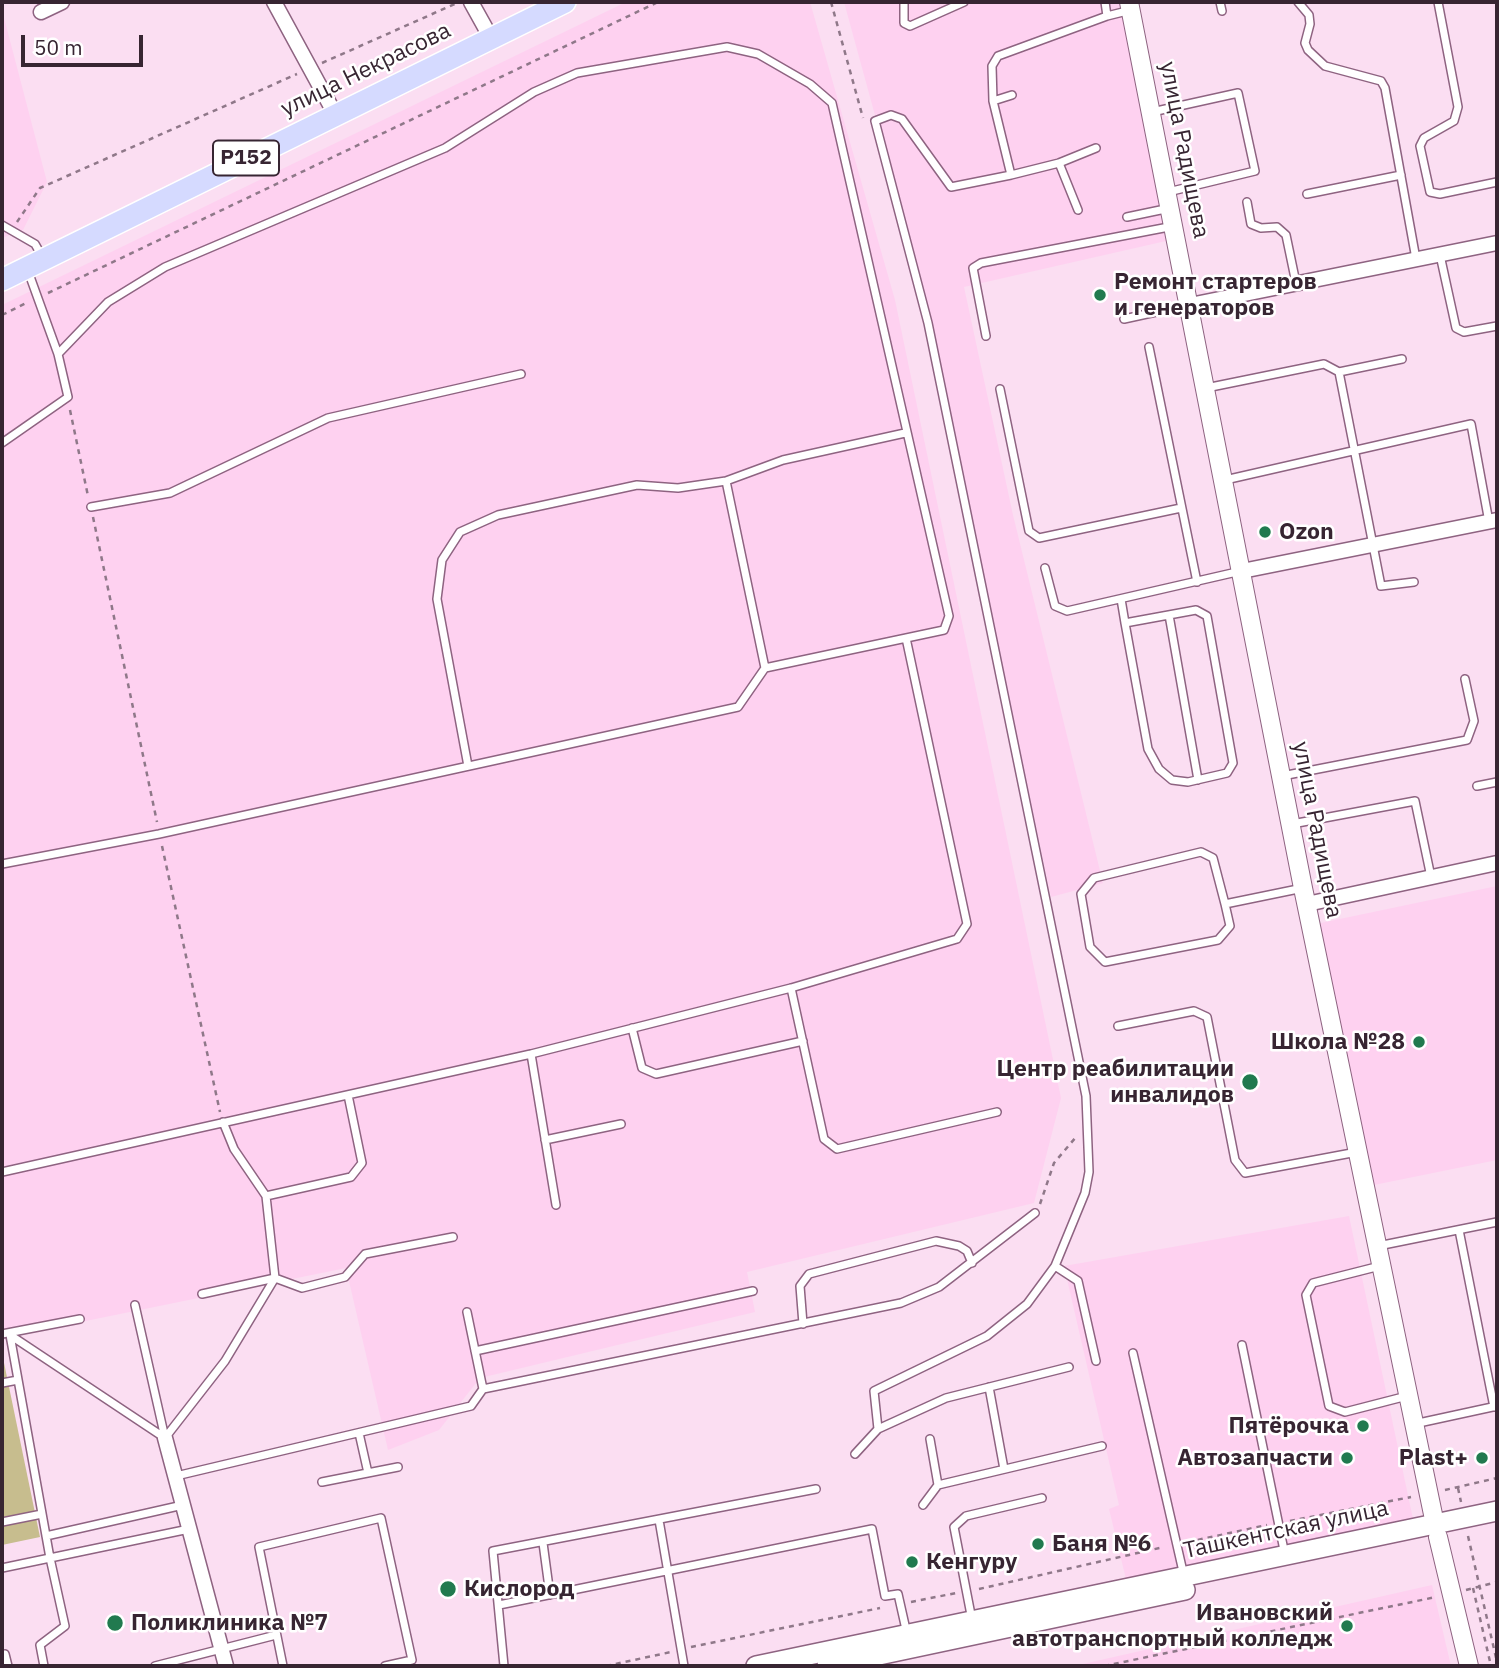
<!DOCTYPE html>
<html>
<head>
<meta charset="utf-8">
<style>
  body { margin:0 }
  #map { position:relative; width:1499px; height:1668px; overflow:hidden; background:#fbdef2; font-family:"IBM Plex Sans",sans-serif }
  canvas { display:block }
  .frame { position:absolute; inset:0; border:4px solid #372532; pointer-events:none }
  .scale { position:absolute; left:21px; top:35px; width:122px; height:32px; box-sizing:border-box; border:4px solid #372532; border-top:0; padding-left:9px; font-size:21px; line-height:24px; white-space:nowrap; color:#372532; -webkit-text-stroke:5px #fff; paint-order:stroke }
</style>
</head>
<body>
<div id="map">
<canvas width="1499" height="1668"></canvas>
<div class="frame"></div>
<div class="scale">50 m</div>
</div>
<script>
const ctx = document.querySelector('canvas').getContext('2d');
ctx.lineJoin = 'round';
function paint(path, color) {
  ctx.fillStyle = color;
  ctx.fill(path, 'evenodd');
}
function toPath(rows) {
  const path = new Path2D();
  for (const r of rows) {
    path.moveTo(r[0], r[1]);
    for (let i = 2; i < r.length; i += 2) path.lineTo(r[i], r[i + 1]);
  }
  return path;
}
function strokePath(path, color, width, dash) {
  ctx.strokeStyle = color;
  ctx.lineWidth = width;
  ctx.lineCap = dash ? 'butt' : 'round';
  ctx.setLineDash(dash || []);
  ctx.stroke(path);
}
function label(font, color, halo, rows, align = 'center') {
  ctx.font = font + ' "IBM Plex Sans",sans-serif';
  ctx.lineWidth = 5;
  ctx.setLineDash([]);
  ctx.textBaseline = 'middle';
  ctx.strokeStyle = halo;
  ctx.fillStyle = color;
  for (const [text, x, y, turn = 0] of rows) {
    ctx.save();
    ctx.translate(x, y);
    ctx.rotate((+turn || 0) * Math.PI / 180);
    ctx.textAlign = isNaN(turn) ? turn : align;
    if (halo) ctx.strokeText(text, 0, 0);
    ctx.fillText(text, 0, 0);
    ctx.restore();
  }
}
const built = toPath([
  [626,2,810,2,895,300,1061,1098,1034,1203,747,1272,755,1312,480,1378,439,1430,388,1450,346,1268,2,1338,2,305],
  [844,2,1121,2,1166,241,964,287,1013,515,1103,883,1051,897,919,276],
  [2,10,47,182,23,230,2,238],
  [1497,886,1497,1160,1369,1186,1316,924],
  [1349,1216,1413,1519,1126,1579,1109,1509,1119,1505,1064,1266],
  [1432,1585,1451,1666,1074,1666]
]);
const green = toPath([
  [2,1353,40,1537,2,1545]
]);
const path = toPath([
  [831,2,863,118],
  [322,63,457,3],
  [17,222,40,188,297,74],
  [48,293,658,2],
  [2,315,26,303],
  [70,410,88,496],
  [93,517,157,822],
  [162,846,220,1112],
  [1040,1204,1054,1163,1076,1137],
  [1458,1488,1461,1502],
  [1445,1490,1497,1478],
  [1290,1521,1411,1497],
  [1468,1536,1497,1662],
  [1188,1542,1267,1525],
  [1473,1588,1491,1666],
  [979,1589,1164,1547],
  [1466,1590,1497,1582],
  [911,1602,956,1593],
  [691,1647,880,1608],
  [606,1666,671,1652],
  [1104,1666,1436,1597]
]);
const service = toPath([
  [904,2,904,23,910,26,964,2],
  [1220,2,1222,11],
  [1298,2,1309,15,1310,24,1305,43,1308,50,1325,66,1381,81,1385,88,1416,259],
  [1438,2,1458,107,1454,121,1424,138,1420,146,1430,192,1440,194,1497,182],
  [1107,16,1131,10],
  [993,101,1012,95],
  [1152,112,1238,93,1255,171,1168,192],
  [1096,148,1059,163,1011,175,993,101,992,66,998,56,1107,16,1105,2],
  [1059,163,1078,210],
  [1307,194,1401,175],
  [1247,202,1251,224,1261,228,1277,227,1286,235,1296,283],
  [1127,217,1170,208],
  [2,225,35,244,43,258],
  [1440,255,1456,328,1464,332,1497,326],
  [1124,319,1188,305],
  [986,336,973,268,981,263,1174,226],
  [1149,347,1197,582],
  [1339,372,1381,586,1414,582],
  [1206,388,1324,364,1339,372,1402,359],
  [1000,389,1029,531,1039,538,1181,508],
  [2,443,68,397,58,354,28,271],
  [1225,480,1471,424,1489,522],
  [726,481,783,460,905,433],
  [91,507,170,493,328,418,521,374],
  [1045,568,1055,606,1067,611,1241,571],
  [1121,599,1125,623,1148,749,1159,769,1172,780,1188,782,1227,773,1233,763,1207,616,1196,610,1125,623],
  [1169,615,1198,780],
  [468,766,437,599,442,560,460,532,498,515,637,485,678,488,726,481,765,668],
  [1282,776,1467,740,1474,721,1465,679],
  [1477,786,1497,782],
  [1292,824,1415,801,1431,877],
  [2,864,159,834,738,707,765,668,944,630,949,616,832,103,810,84,758,54,727,47,577,73,534,92,445,148,165,267,108,302,58,354],
  [1225,904,1230,926,1218,940,1105,962,1090,947,1081,894,1094,878,1201,852,1213,858,1225,904,1303,888],
  [791,988,824,1139,837,1149,997,1112],
  [1118,1026,1194,1011,1207,1017,1235,1160,1245,1173,1357,1152],
  [632,1028,642,1068,656,1074,803,1041],
  [531,1054,556,1205],
  [223,1122,234,1149,266,1196,275,1278,302,1288,345,1277,365,1254,453,1237],
  [545,1140,621,1124],
  [2,1172,531,1054,791,988,957,939,967,924,906,638],
  [266,1196,351,1177,362,1163,348,1095],
  [1459,1230,1494,1407],
  [1378,1246,1497,1222],
  [1055,1266,1078,1281,1096,1361],
  [1380,1266,1313,1283,1306,1295,1329,1406,1345,1412,1407,1396],
  [135,1305,165,1438],
  [467,1312,483,1389],
  [803,1324,800,1286,809,1274,936,1241,959,1246,967,1251,972,1263],
  [2,1334,80,1319],
  [10,1335,50,1558,65,1626,40,1645,44,1666],
  [10,1335,165,1438],
  [1242,1345,1285,1555],
  [475,1351,753,1291],
  [1133,1353,1184,1576],
  [2,1383,18,1380],
  [989,1387,1004,1469],
  [1414,1424,1497,1406],
  [878,1429,946,1398,1069,1367],
  [359,1433,368,1473],
  [165,1438,225,1361,275,1278,202,1294],
  [855,1454,878,1429,874,1391,987,1336,1027,1304,1055,1266,1085,1193,1089,1172,1086,1096,928,323,875,121,891,115,902,119,951,187,1011,175],
  [176,1476,471,1406,483,1389,901,1303,939,1287,1035,1213],
  [322,1482,398,1467],
  [938,1485,1102,1446],
  [923,1505,938,1485,930,1439],
  [659,1520,684,1666],
  [2,1522,42,1514],
  [46,1536,183,1505],
  [543,1543,550,1595],
  [2,1568,189,1529],
  [499,1605,872,1529,885,1596,898,1594,907,1634],
  [972,1620,954,1527,966,1516,1042,1498],
  [5,1654,8,1666],
  [155,1666,276,1635],
  [283,1666,259,1547,381,1518,412,1660,385,1666],
  [504,1666,493,1551,816,1489]
]);
const minor = toPath([
  [274,2,335,114],
  [471,2,491,38],
  [41,12,62,2],
  [1190,305,1497,243],
  [1242,571,1497,520],
  [1307,904,1497,863],
  [165,1438,226,1666]
]);
const tertiary = toPath([
  [1129,2,1303,888,1435,1524],
  [1438,1537,1469,1666]
]);
const secondary = toPath([
  [756,1666,1497,1511],
  [827,1666,1185,1590]
]);
const primary = toPath([
  [2,280,565,2]
]);
const markers = [
  [1100,295,7,"#217a4f"],
  [1265,532,7,"#217a4f"],
  [1419,1042,7,"#217a4f"],
  [1250,1082,9,"#217a4f"],
  [1363,1426,7,"#217a4f"],
  [1347,1458,7,"#217a4f"],
  [1482,1458,7,"#217a4f"],
  [1038,1544,7,"#217a4f"],
  [912,1562,7,"#217a4f"],
  [448,1589,9,"#217a4f"],
  [115,1623,9,"#217a4f"],
  [1347,1626,7,"#217a4f"]
];
const shields = [
  [246,158,66]
];
const shieldNames = [
  ["Р152",246,158]
];
const streetNames = [
  ["улица Некрасова",366,70,-26],
  ["улица Радищева",1184,150,79],
  ["улица Радищева",1317,830,79],
  ["Ташкентская улица",1286,1530,-12]
];
const poiNames = [
  ["Ремонт стартеров",1114,282],
  ["и генераторов",1114,308],
  ["Ozon",1279,532],
  ["Школа №28",1405,1042,"right"],
  ["Центр реабилитации",1234,1069,"right"],
  ["инвалидов",1234,1095,"right"],
  ["Пятёрочка",1349,1426,"right"],
  ["Автозапчасти",1333,1458,"right"],
  ["Plast+",1468,1458,"right"],
  ["Баня №6",1052,1544],
  ["Кенгуру",926,1562],
  ["Кислород",464,1589],
  ["Ивановский",1333,1613,"right"],
  ["автотранспортный колледж",1333,1639,"right"],
  ["Поликлиника №7",131,1623]
];
paint(built, '#fed1f0');
paint(green, '#c7bd8e');
strokePath(service, '#8e6381', 10);
strokePath(minor, '#8e6381', 17);
strokePath(tertiary, '#8e6381', 20);
strokePath(secondary, '#8e6381', 22);
strokePath(primary, '#fff', 24);
strokePath(path, '#8f7889', 2.5, [5, 5]);
strokePath(service, '#fff', 7);
strokePath(minor, '#fff', 14);
strokePath(tertiary, '#fff', 18);
strokePath(secondary, '#fff', 19);
strokePath(primary, '#d5daff', 21);
for (const [x, y, r, color] of markers) {
  const dot = new Path2D();
  dot.arc(x, y, r, 0, 2 * Math.PI);
  ctx.fillStyle = color;
  ctx.fill(dot);
  strokePath(dot, '#fff', 2.5);
}
for (const [x, y, w] of shields) {
  const box = new Path2D();
  box.roundRect(x - w / 2, y - 17.5, w, 35, 5);
  ctx.fillStyle = '#fff';
  ctx.fill(box);
  strokePath(box, '#372532', 2);
}
label('bold 21px', '#372532', null, shieldNames);
label('23px', '#372532', '#fff', streetNames);
label('bold 23px', '#372532', '#fff', poiNames, 'left');
</script>
</body>
</html>
